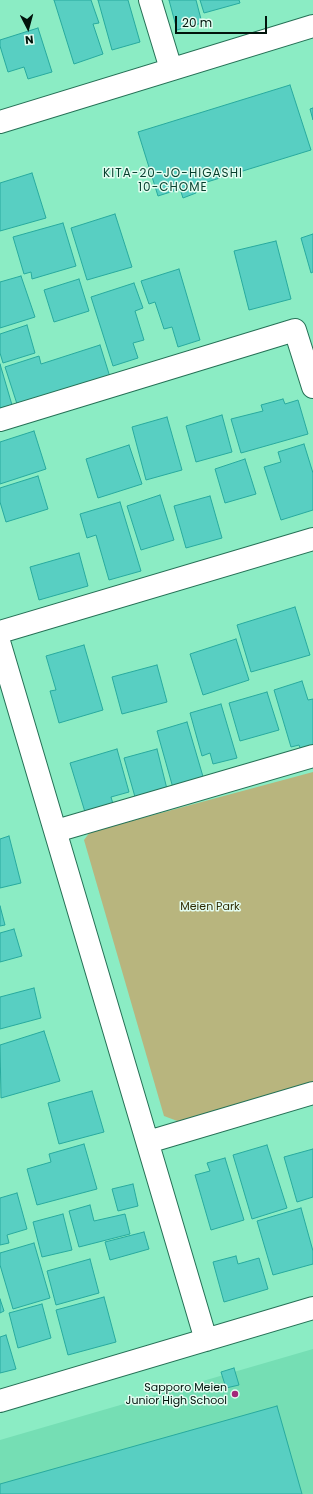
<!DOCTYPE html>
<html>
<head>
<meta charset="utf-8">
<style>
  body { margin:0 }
  #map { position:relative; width:313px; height:1494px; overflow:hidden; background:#8becc4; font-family:Poppins,sans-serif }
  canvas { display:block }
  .north { position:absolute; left:8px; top:8px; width:40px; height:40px; -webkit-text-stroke:3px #e3fdf1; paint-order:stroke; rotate:174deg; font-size:11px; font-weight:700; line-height:16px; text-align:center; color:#01140c }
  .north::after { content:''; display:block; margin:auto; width:14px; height:18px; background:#01140c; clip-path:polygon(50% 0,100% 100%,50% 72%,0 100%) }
  .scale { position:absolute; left:175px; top:16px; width:92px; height:18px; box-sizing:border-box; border:2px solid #01140c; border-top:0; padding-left:5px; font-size:12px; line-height:14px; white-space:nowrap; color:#01140c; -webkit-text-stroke:3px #e3fdf1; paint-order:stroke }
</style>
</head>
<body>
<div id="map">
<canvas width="313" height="1494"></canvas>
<div class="north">N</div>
<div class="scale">20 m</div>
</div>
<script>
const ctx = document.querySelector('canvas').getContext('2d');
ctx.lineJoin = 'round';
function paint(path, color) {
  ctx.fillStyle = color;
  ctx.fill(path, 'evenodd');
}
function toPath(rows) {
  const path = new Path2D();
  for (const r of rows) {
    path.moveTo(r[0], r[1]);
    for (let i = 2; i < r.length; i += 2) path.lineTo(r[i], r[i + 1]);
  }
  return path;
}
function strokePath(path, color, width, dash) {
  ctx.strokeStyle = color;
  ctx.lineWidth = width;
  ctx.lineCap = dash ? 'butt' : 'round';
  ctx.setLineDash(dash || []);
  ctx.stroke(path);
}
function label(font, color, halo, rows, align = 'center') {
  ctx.font = font + ' Poppins,sans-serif';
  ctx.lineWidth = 3;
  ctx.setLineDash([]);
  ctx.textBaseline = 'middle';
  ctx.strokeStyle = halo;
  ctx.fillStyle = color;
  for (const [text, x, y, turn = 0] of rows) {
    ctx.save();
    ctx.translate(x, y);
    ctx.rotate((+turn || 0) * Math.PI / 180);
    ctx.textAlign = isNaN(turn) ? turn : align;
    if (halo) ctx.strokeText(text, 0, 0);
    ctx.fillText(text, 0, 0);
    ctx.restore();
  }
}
const built = toPath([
  [313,1349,313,1494,0,1494,0,1440]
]);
const green = toPath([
  [313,772,313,1082,180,1122,164,1116,84,840,90,832]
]);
const building = toPath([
  [54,0,91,0,99,23,93,24,103,54,74,64,54,0],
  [98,0,128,0,140,42,112,50,98,0],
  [169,0,196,0,202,23,177,30,169,0],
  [200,0,239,0,240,3,204,13,200,0],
  [38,28,52,72,28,79,24,67,8,72,0,46,0,40,38,28],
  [290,85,311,150,194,186,196,193,183,198,180,189,158,196,138,132,290,85],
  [313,108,313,120,310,109,313,108],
  [32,173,46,218,0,231,0,183,32,173],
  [115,214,132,267,87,280,71,228,115,214],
  [63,223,76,266,32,279,31,272,24,274,13,237,63,223],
  [313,234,313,272,311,273,301,238,313,234],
  [276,241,291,299,249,310,234,251,276,241],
  [179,269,200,340,178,347,172,327,164,329,155,302,149,304,141,281,179,269],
  [21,276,35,317,0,328,0,282,21,276],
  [79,279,89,311,54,322,44,290,79,279],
  [134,283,143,308,135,311,144,340,133,343,138,358,113,366,91,297,134,283],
  [27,325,35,353,3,363,0,353,0,334,27,325],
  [100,345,110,377,18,407,5,367,39,356,41,364,100,345],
  [0,364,12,405,0,408,0,364],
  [283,399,285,404,298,400,308,434,241,453,231,419,263,411,261,405,283,399],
  [222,415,232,452,196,462,186,426,222,415],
  [167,417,182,470,146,480,132,427,167,417],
  [34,431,46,469,0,484,0,442,34,431],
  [304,444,313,473,313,510,281,520,264,467,281,462,278,452,304,444],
  [129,445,142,484,98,498,86,459,129,445],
  [245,459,256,494,225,503,215,469,245,459],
  [38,476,48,509,6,522,0,502,0,488,38,476],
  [160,495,174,540,141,550,127,506,160,495],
  [210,496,222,538,186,548,174,506,210,496],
  [120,502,141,571,109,580,96,535,87,538,80,514,120,502],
  [79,553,88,586,39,600,30,567,79,553],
  [295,607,310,655,251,672,237,625,295,607],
  [236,639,249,680,203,695,190,654,236,639],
  [84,645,103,710,59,723,50,691,56,690,46,656,84,645],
  [157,665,167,702,122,714,112,677,157,665],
  [302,681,308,700,313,699,313,749,302,753,299,745,291,747,274,690,302,681],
  [267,692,279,730,240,741,229,703,267,692],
  [221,704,237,758,213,764,210,753,202,756,190,713,221,704],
  [187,722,204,780,173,788,157,731,187,722],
  [117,749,129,792,111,797,113,804,85,812,70,763,117,749],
  [157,749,167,789,135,797,124,758,157,749],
  [9,836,21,883,0,888,0,839,9,836],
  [0,906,5,925,0,926,0,906],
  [14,929,22,956,0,962,0,933,14,929],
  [34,988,41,1018,0,1029,0,997,34,988],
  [44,1031,60,1081,1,1098,0,1045,44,1031],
  [92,1091,104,1132,59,1144,48,1103,92,1091],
  [84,1144,97,1189,37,1205,27,1169,51,1162,49,1154,84,1144],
  [267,1145,287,1208,252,1219,233,1155,267,1145],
  [313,1149,313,1197,297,1202,284,1157,313,1149],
  [225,1158,244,1220,211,1230,195,1175,210,1171,207,1163,225,1158],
  [133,1184,138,1206,118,1211,112,1189,133,1184],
  [17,1193,27,1229,7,1235,9,1243,0,1245,0,1198,17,1193],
  [90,1205,94,1221,125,1214,130,1234,79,1247,69,1211,90,1205],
  [301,1208,313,1251,313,1264,273,1275,257,1221,301,1208],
  [63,1214,72,1250,42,1257,33,1222,63,1214],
  [144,1232,149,1249,110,1260,105,1242,144,1232],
  [34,1243,50,1298,13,1309,0,1265,0,1253,34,1243],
  [236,1256,238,1264,259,1258,268,1289,224,1302,213,1262,236,1256],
  [90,1259,99,1293,56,1305,47,1271,90,1259],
  [104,1297,116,1342,68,1355,56,1310,104,1297],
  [0,1299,4,1311,0,1313,0,1299],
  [42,1304,51,1338,18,1348,9,1313,42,1304],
  [6,1335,16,1369,0,1373,0,1337,6,1335],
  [234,1368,239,1385,226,1388,221,1372,234,1368],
  [277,1406,302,1494,0,1494,0,1484,277,1406]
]);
const minor = toPath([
  [150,0,171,69],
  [0,122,313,26],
  [0,420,295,330,313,387],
  [0,632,313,539],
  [0,645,206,1340],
  [56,831,313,756],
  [148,1142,313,1093],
  [0,1401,313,1308]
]);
const markers = [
  [235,1394,4,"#a42679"]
];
const parkNames = [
  ["Meien Park",210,907]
];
const poiNames = [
  ["Sapporo Meien",227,1388],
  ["Junior High School",227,1401]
];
const neighbourhoodNames = [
  ["KITA-20-JO-HIGASHI",173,174],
  ["10-CHOME",173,188]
];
paint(built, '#75deb4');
paint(green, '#b8b57e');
paint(building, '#58cfc2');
strokePath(building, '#28aa9e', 1);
strokePath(minor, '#257156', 24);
strokePath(minor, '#fff', 22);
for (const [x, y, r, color] of markers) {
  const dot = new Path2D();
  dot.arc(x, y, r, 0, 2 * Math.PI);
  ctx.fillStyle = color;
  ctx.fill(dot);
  strokePath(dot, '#e3fdf1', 1.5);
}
label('11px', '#302d05', '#e3fdf1', parkNames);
label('11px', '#01140c', '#e3fdf1', poiNames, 'right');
ctx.letterSpacing = '1px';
label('12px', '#063f2d', '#e3fdf1', neighbourhoodNames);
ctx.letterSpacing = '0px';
</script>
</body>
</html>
